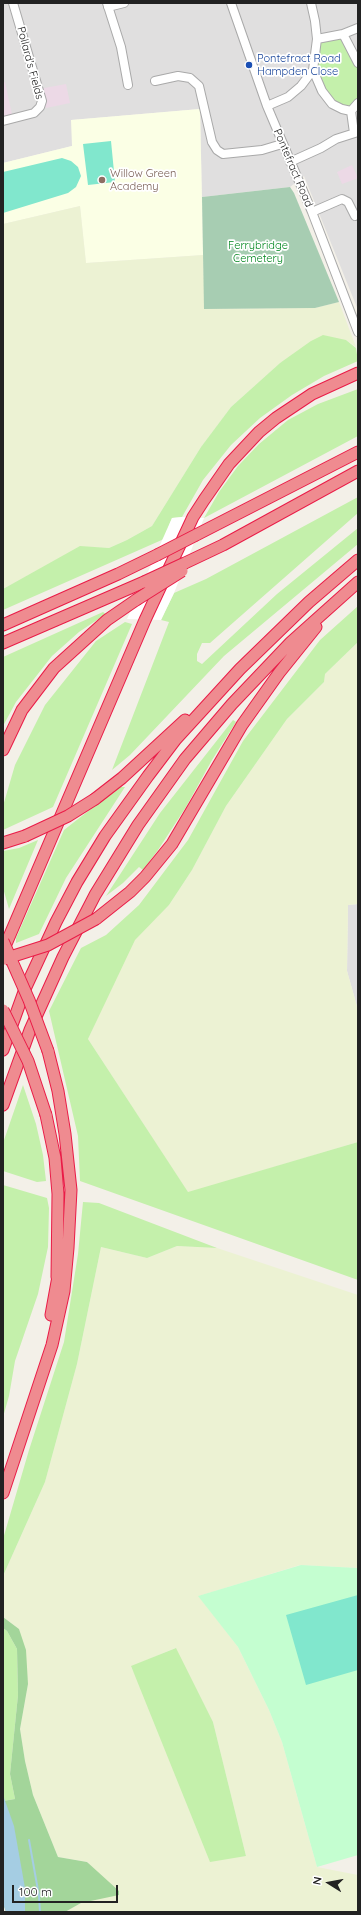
<!DOCTYPE html>
<html>
<head>
<meta charset="utf-8">
<style>
  body { margin:0 }
  #map { position:relative; width:361px; height:1915px; overflow:hidden; background:#f3f0e8; font-family:Quicksand,sans-serif }
  canvas { display:block }
  .frame { position:absolute; inset:0; border:4px solid #222; pointer-events:none }
  .north { position:absolute; left:309px; top:1863px; width:40px; height:40px; -webkit-text-stroke:3px #fff; paint-order:stroke; rotate:281deg; font-size:11px; font-weight:700; line-height:16px; text-align:center; color:#222 }
  .north::after { content:''; display:block; margin:auto; width:14px; height:18px; background:#222; clip-path:polygon(50% 0,100% 100%,50% 72%,0 100%) }
  .scale { position:absolute; left:12px; top:1885px; width:106px; height:18px; box-sizing:border-box; border:2px solid #222; border-top:0; padding-left:5px; font-size:12px; line-height:14px; white-space:nowrap; color:#222; -webkit-text-stroke:3px #fff; paint-order:stroke }
</style>
</head>
<body>
<div id="map">
<canvas width="361" height="1915"></canvas>
<div class="frame"></div>
<div class="north">N</div>
<div class="scale">100 m</div>
</div>
<script>
const ctx = document.querySelector('canvas').getContext('2d');
ctx.lineJoin = 'round';
function paint(path, color) {
  ctx.fillStyle = color;
  ctx.fill(path, 'evenodd');
}
function toPath(rows) {
  const path = new Path2D();
  for (const r of rows) {
    path.moveTo(r[0], r[1]);
    for (let i = 2; i < r.length; i += 2) path.lineTo(r[i], r[i + 1]);
  }
  return path;
}
function strokePath(path, color, width, dash) {
  ctx.strokeStyle = color;
  ctx.lineWidth = width;
  ctx.lineCap = dash ? 'butt' : 'round';
  ctx.setLineDash(dash || []);
  ctx.stroke(path);
}
function label(font, color, halo, rows, align = 'center') {
  ctx.font = font + ' Quicksand,sans-serif';
  ctx.lineWidth = 3.5;
  ctx.setLineDash([]);
  ctx.textBaseline = 'middle';
  ctx.strokeStyle = halo;
  ctx.fillStyle = color;
  for (const [text, x, y, turn = 0] of rows) {
    ctx.save();
    ctx.translate(x, y);
    ctx.rotate((+turn || 0) * Math.PI / 180);
    ctx.textAlign = isNaN(turn) ? turn : align;
    if (halo) ctx.strokeText(text, 0, 0);
    ctx.fillText(text, 0, 0);
    ctx.restore();
  }
}
const residential = toPath([
  [3,3,358,3,358,310,304,176,290,187,202,197,200,109,72,120,72,146,3,163],
  [358,904,358,1010,347,971,348,905]
]);
const industrial = toPath([
  [5,82,13,119,3,121,3,83],
  [66,84,70,103,46,108,42,101,39,89],
  [352,165,358,178,342,184,337,172]
]);
const education = toPath([
  [200,109,203,255,86,263,80,206,3,224,3,163,72,146,71,120]
]);
const farmland = toPath([
  [80,206,86,263,203,255,205,309,315,308,339,302,356,347,346,340,280,363,231,407,201,447,152,526,127,540,109,548,80,547,3,589,3,224],
  [358,642,358,904,348,905,347,971,358,1010,358,1142,188,1193,88,1039,133,940,169,905,192,870,226,806,287,719,324,682,325,674],
  [177,1246,217,1248,358,1295,358,1568,300,1565,199,1596,238,1647,269,1710,282,1742,317,1867,358,1875,358,1912,65,1912,81,1903,99,1898,88,1862,58,1857,33,1795,25,1761,20,1729,28,1684,19,1629,3,1617,3,1576,45,1482,77,1364,101,1247,147,1258],
  [175,1648,213,1722,246,1856,232,1857,131,1667]
]);
const grass = toPath([
  [343,34,358,63,358,103,351,111,332,104,313,70,317,39],
  [323,335,346,340,356,348,358,361,324,376,292,395,260,418,231,445,203,480,182,517,172,518,164,539,3,610,3,589,80,546,109,548,127,540,152,526,201,447,231,407,280,363,311,341],
  [358,389,358,436,204,518,219,492,238,466,259,444,288,420,318,404],
  [358,497,358,513,210,643,202,643,197,654,197,661,202,664,277,594,358,528,358,544,224,656,130,755,112,770,169,622,161,620,174,593,206,579],
  [358,606,358,642,325,674,324,682,287,719,226,806,192,870,169,905,135,940,88,1039,188,1192,358,1142,358,1280,80,1181,78,1136,49,1011,81,948,106,935,139,905,188,840,243,741,320,640],
  [103,612,106,614,79,632,52,656,16,702,3,726,3,657],
  [125,622,132,624,53,807,3,830,3,806,15,765,45,705,96,641],
  [233,720,236,722,212,760,186,807,158,850,143,870,139,867,123,883,106,896,160,813],
  [119,787,125,787,66,878,39,934,16,943,16,938,64,830],
  [38,840,9,909,3,888,3,851,19,848],
  [23,1085,36,1124,43,1155,46,1181,37,1182,3,1171,3,1143],
  [3,1185,47,1198,49,1208,48,1247,38,1294,15,1361,9,1396,3,1417],
  [83,1202,99,1203,217,1248,177,1246,147,1258,101,1247,77,1364,45,1482,3,1576,3,1539,29,1450,64,1342,78,1254],
  [3,1628,7,1631,17,1649,18,1695,10,1774,15,1799,3,1801],
  [176,1648,213,1722,246,1856,210,1862,131,1666]
]);
const forest = toPath([
  [3,1617,19,1629,26,1650,28,1684,20,1729,25,1761,33,1795,58,1857,87,1862,119,1891,119,1895,81,1903,65,1912,6,1912,3,1903,3,1801,15,1799,10,1774,18,1695,17,1649,7,1631,3,1628]
]);
const cemetery = toPath([
  [290,187,294,193,339,302,315,308,204,309,202,197]
]);
const park = toPath([
  [301,1565,358,1568,358,1855,317,1867,282,1742,269,1710,238,1647,198,1596]
]);
const pitch = toPath([
  [111,141,115,182,88,185,83,144],
  [62,158,71,161,78,167,81,176,76,187,68,193,3,213,3,172],
  [358,1595,358,1670,306,1685,286,1615]
]);
const water = toPath([
  [3,1795,14,1826,25,1888,25,1912,6,1912,3,1903]
]);
const pier = toPath([
  [182,517,204,518,174,593,161,620,127,619,172,518]
]);
const stream = toPath([
  [29,1840,39,1896,40,1912]
]);
const minor = toPath([
  [107,3,121,47,128,85],
  [231,3,267,106,312,212,358,332],
  [108,7,124,3],
  [343,34,358,63],
  [317,39,343,34,358,28],
  [313,70,322,91,332,104,342,109,351,111,358,103],
  [155,81,178,76,190,78,199,86,212,142,217,150,223,154,262,150,282,144],
  [267,106,288,97,301,86,313,70,317,39,315,21,311,3],
  [351,111,354,133],
  [3,121,34,113,40,107,42,101,13,3],
  [290,162,321,148,336,139,358,132],
  [312,212,342,199,348,202,355,216]
]);
const highway = toPath([
  [196,535,358,452],
  [185,563,223,545,358,471],
  [3,625,118,574,157,555],
  [3,643,144,582],
  [3,750,22,710,54,668,107,620,136,600],
  [95,799,122,778,185,720],
  [3,843,25,836],
  [96,919,130,892,145,877,172,844,242,725,279,673,316,627],
  [3,951,145,620,193,517,204,500,229,464,259,432,276,418,312,394,358,373],
  [3,1050,25,989,56,922,77,882,105,836,148,776,176,739,240,669,309,602,358,560],
  [3,1105,30,1030,63,957,95,895,138,825,185,759,232,704,291,642,358,582],
  [46,1115,55,1158,58,1194,57,1277],
  [51,1315,59,1271],
  [3,1493,52,1345,64,1291,68,1248,71,1190,65,1134,58,1091,48,1051]
]);
const highwayBridge = toPath([
  [157,555,196,535],
  [144,582,185,563],
  [136,600,182,571],
  [25,836,68,816,95,799],
  [3,941,29,1000,48,1051],
  [4,959,48,945,96,919],
  [3,1010,28,1061,46,1115]
]);
const markers = [
  [249,65,4,"#1a4fb4"],
  [102,180,4,"#8d6e63"]
];
const transitNames = [
  ["Pontefract Road",257,59],
  ["Hampden Close",257,72]
];
const streetNames = [
  ["Pollard's Fields",30,63,75],
  ["Pontefract Road",293,168,67]
];
const educationNames = [
  ["Willow Green",110,174],
  ["Academy",110,187]
];
const parkNames = [
  ["Ferrybridge",258,246],
  ["Cemetery",258,259]
];
paint(residential, '#e0dfdf');
paint(industrial, '#ecd9e6');
paint(education, '#fbffe5');
paint(farmland, '#ecf2d3');
paint(grass, '#c4f0ab');
paint(forest, '#a3d59a');
paint(cemetery, '#a7cdb2');
paint(park, '#c4fed0');
paint(pitch, '#81e7cd');
paint(water, '#a5cde3');
paint(pier, '#fff');
strokePath(stream, '#a5cde3', 2);
strokePath(minor, '#a9a9a9', 10);
strokePath(highway, '#ea1b47', 13);
strokePath(minor, '#fff', 8);
strokePath(highway, '#ef8b90', 11);
strokePath(highwayBridge, '#ea1b47', 13, []);
strokePath(highwayBridge, '#ef8b90', 11);
for (const [x, y, r, color] of markers) {
  const dot = new Path2D();
  dot.arc(x, y, r, 0, 2 * Math.PI);
  ctx.fillStyle = color;
  ctx.fill(dot);
  strokePath(dot, '#fff', 1.5);
}
label('11px', '#164399', '#fff', transitNames, 'left');
label('11px', '#222', '#fff', streetNames);
label('11px', '#785e54', '#fff', educationNames, 'left');
label('11px', '#038720', '#fff', parkNames);
</script>
</body>
</html>
